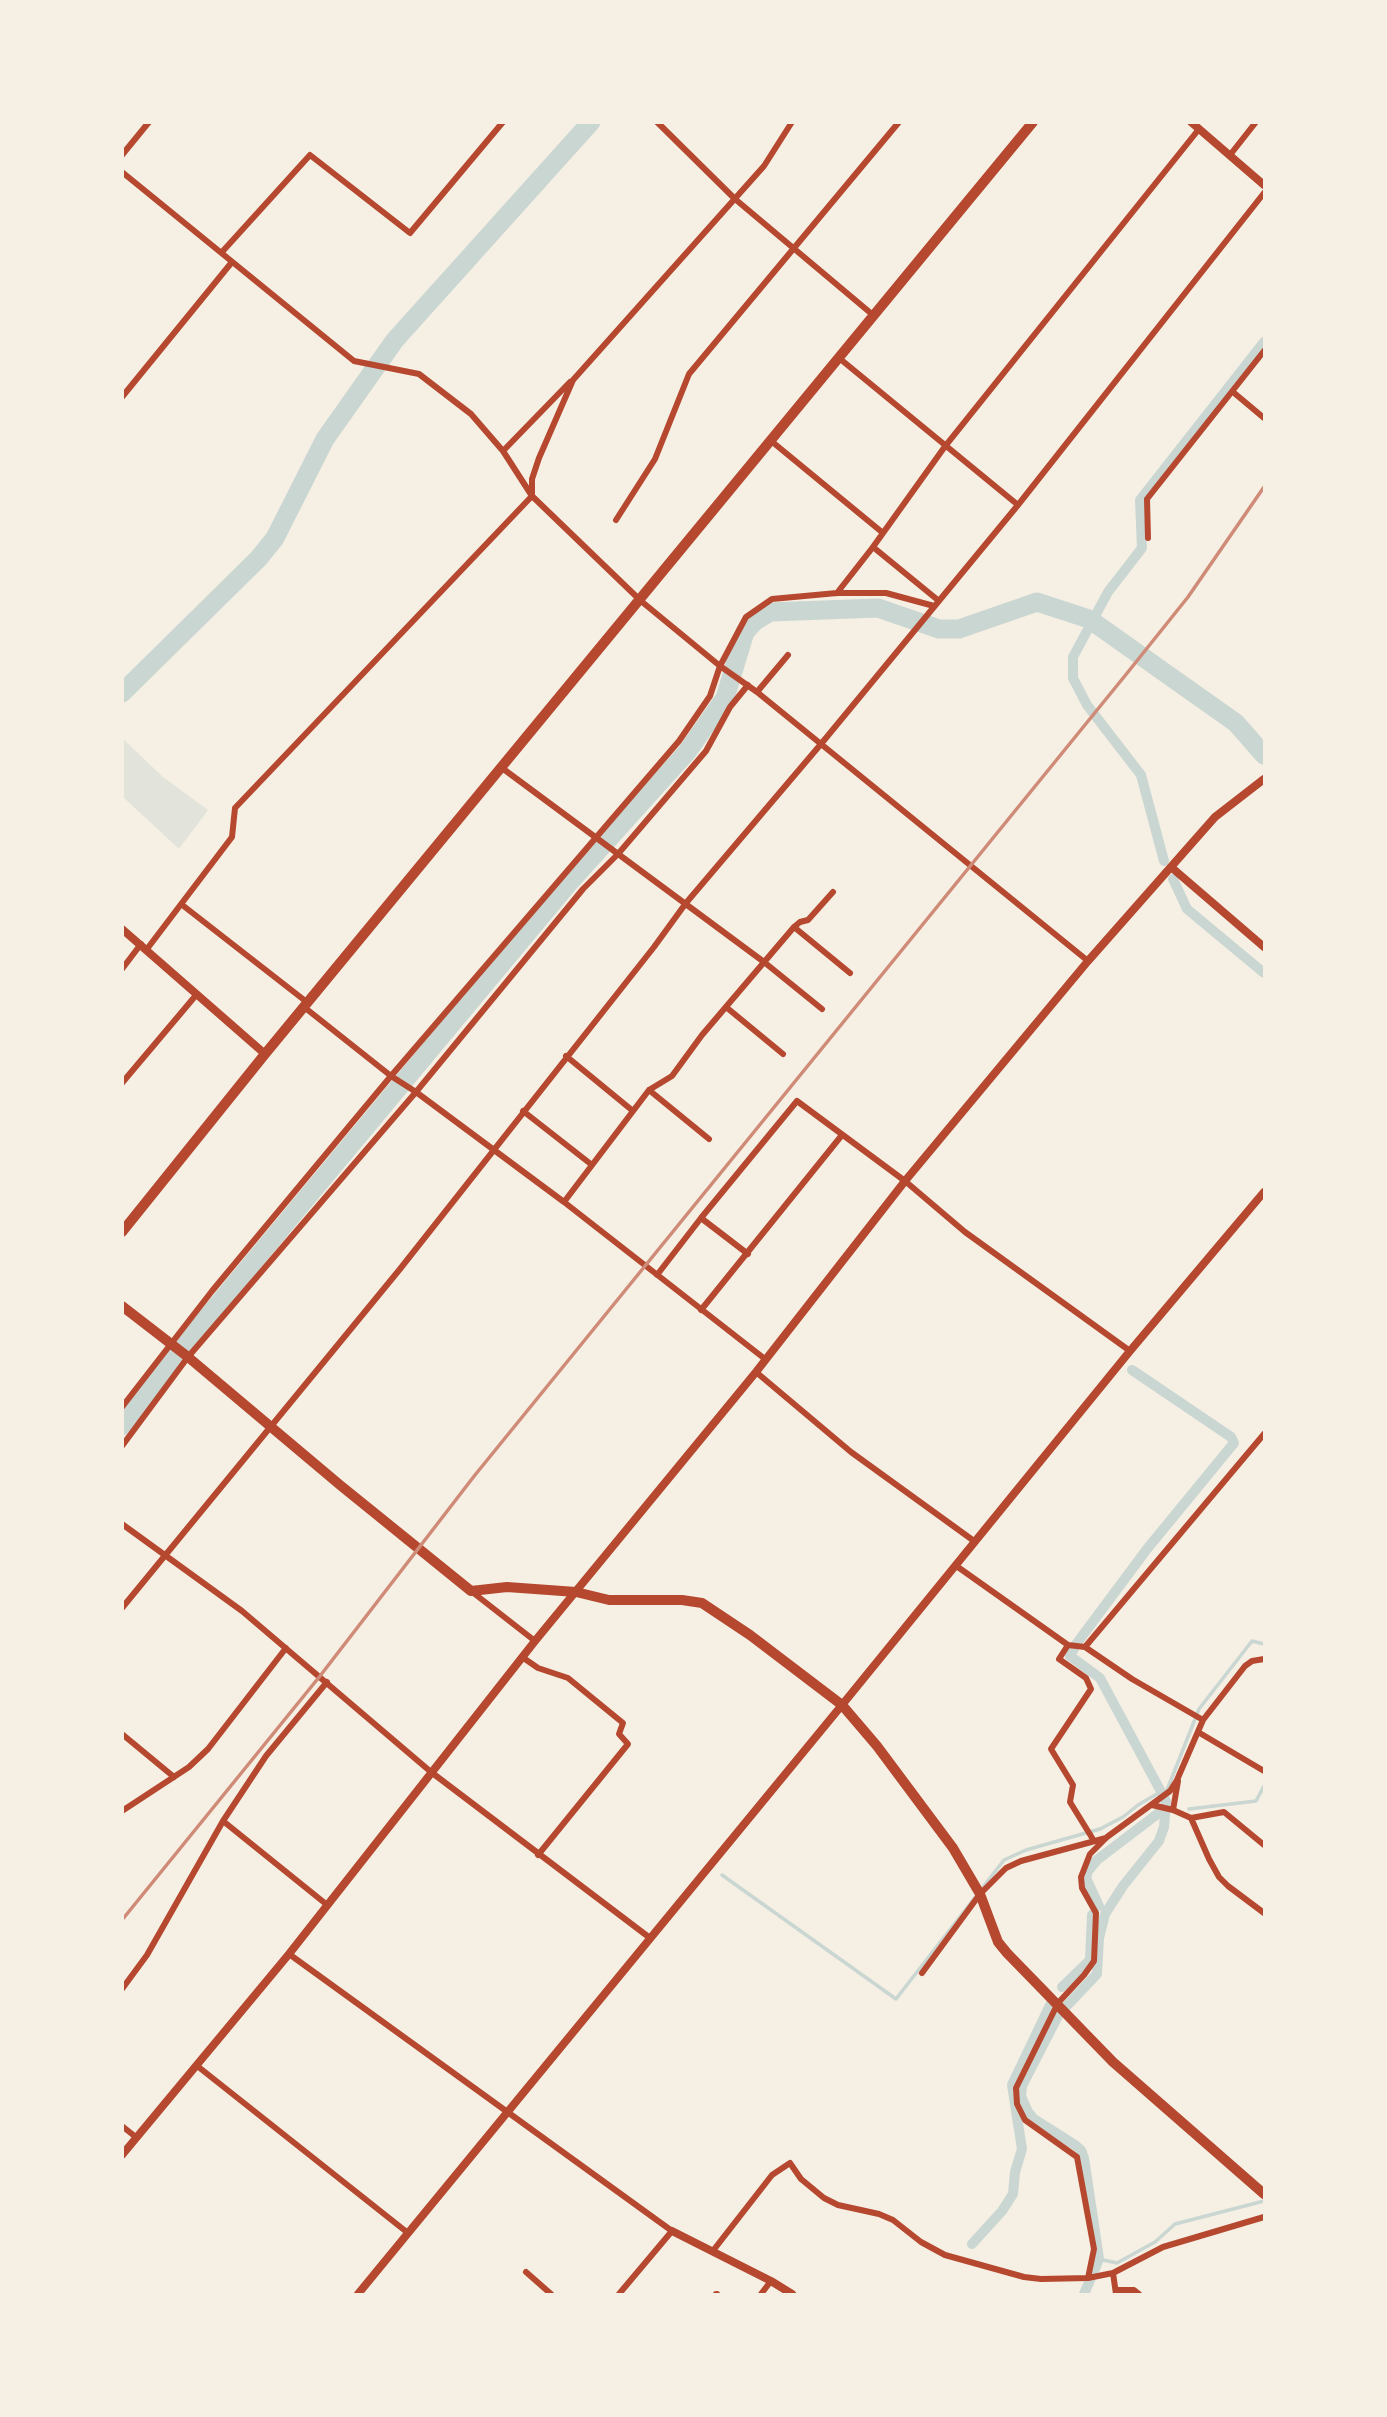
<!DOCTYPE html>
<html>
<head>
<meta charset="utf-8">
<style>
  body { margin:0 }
  #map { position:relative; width:1387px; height:2417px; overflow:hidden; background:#f6efe4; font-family:"Noto Sans",sans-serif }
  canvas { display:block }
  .frame { position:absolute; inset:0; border:124px solid #f6efe4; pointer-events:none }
</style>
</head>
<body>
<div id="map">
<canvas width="1387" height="2417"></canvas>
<div class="frame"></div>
</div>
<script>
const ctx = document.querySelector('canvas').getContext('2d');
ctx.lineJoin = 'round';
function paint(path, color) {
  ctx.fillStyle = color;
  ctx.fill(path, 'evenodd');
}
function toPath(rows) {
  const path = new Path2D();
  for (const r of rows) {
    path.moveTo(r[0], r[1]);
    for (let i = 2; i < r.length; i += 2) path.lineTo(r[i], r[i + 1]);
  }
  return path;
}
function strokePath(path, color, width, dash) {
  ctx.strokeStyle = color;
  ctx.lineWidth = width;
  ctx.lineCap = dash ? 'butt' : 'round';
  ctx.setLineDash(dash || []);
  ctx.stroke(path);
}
const green = toPath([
  [123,739,163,777,208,810,179,849,123,797]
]);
const stream = toPath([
  [1167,1790,1199,1709,1252,1641,1264,1644],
  [1189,1809,1256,1801,1264,1786],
  [1160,1812,1169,1811],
  [722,1875,896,1999,1004,1860,1026,1850,1100,1829,1123,1817,1138,1805,1162,1791],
  [1099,2259,1117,2263,1155,2242,1175,2224,1264,2201]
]);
const canal = toPath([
  [1164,861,1141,775,1087,705,1073,678,1073,657,1108,592,1142,548,1140,500,1264,342],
  [1173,879,1187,909,1264,973],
  [1099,1906,1086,1878,1088,1871,1097,1860,1160,1812],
  [1062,1987,1090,1960,1092,1915],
  [972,2244,1002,2211,1013,2194,1015,2172,1022,2149,1012,2085,1052,2001],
  [1084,2294,1099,2259,1084,2158,1081,2150,1075,2145,1034,2119,1028,2112,1021,2096,1022,2086,1059,2014,1097,1974,1099,1938,1105,1914,1123,1886,1159,1841,1164,1827,1166,1801,1100,1678,1070,1656,1077,1643,1147,1549,1234,1443,1231,1437,1132,1370]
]);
const river = toPath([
  [122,693,259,558,275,538,325,439,395,340,591,122],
  [122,1426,205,1320,568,884,687,752,725,698,745,632,755,621,770,612,878,608,939,629,959,629,1037,602,1089,619,1236,723,1264,755]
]);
const minor = toPath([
  [657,122,735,199,873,315],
  [122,155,149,122],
  [1230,155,1256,122],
  [122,172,354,361,419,374,471,414,503,451,532,496,641,601,720,666,757,692,1088,961],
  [222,252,310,155,410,233,503,122],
  [839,358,1018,505],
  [1233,392,1264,418],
  [122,397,232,262],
  [770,440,883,533],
  [503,451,570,382],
  [616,520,655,459,689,374,899,122],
  [1148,538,1147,499,1264,351],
  [873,547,939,601],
  [837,593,873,547,946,445,1199,129],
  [757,692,788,655],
  [502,768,764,962,822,1009],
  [181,904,308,1003],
  [794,927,850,973],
  [147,949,232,837,235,808,532,496,532,479,539,458,573,380,764,166,792,122],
  [122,969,141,944],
  [304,1007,391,1076,416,1092,564,1202,765,1359],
  [726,1007,783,1054],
  [566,1056,633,1111],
  [122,1083,197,994],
  [649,1090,709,1139],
  [523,1111,592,1165],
  [564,1202,649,1090,672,1076,702,1035,794,927,800,922,808,920,833,892],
  [748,1254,701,1218,797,1101,905,1181,965,1232,1130,1351],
  [657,1275,701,1218],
  [701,1310,842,1135],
  [756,1372,851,1452,974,1541],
  [122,1407,212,1291,391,1076,679,741,710,696,720,666,746,617,772,599,837,593,886,593,934,606],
  [122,1446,188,1357,416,1092,583,889,618,854,706,751,730,707,748,685],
  [122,1524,242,1611,431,1772,650,1938],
  [955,1565,1068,1645,1085,1647,1132,1679,1203,1720],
  [471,1591,535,1641],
  [122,1608,400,1269,654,947,686,903,821,744,1018,505,1264,193],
  [1068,1645,1059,1659,1086,1678,1091,1689,1051,1749,1073,1785,1070,1802,1094,1841],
  [1085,1647,1264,1434],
  [522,1657,538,1668,568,1678,623,1723,619,1734,628,1744,538,1855],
  [1198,1732,1264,1771],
  [122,1734,174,1777],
  [1178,1781,1173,1810,1191,1818],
  [1152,1805,1173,1810],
  [122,1811,189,1767,208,1749,286,1648],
  [223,1821,326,1904],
  [1264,1845,1224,1812,1191,1818,1209,1859,1219,1877,1228,1886,1264,1913],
  [289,1954,672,2231,619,2294],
  [922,1973,980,1894,1006,1868,1021,1861,1106,1838],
  [122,1989,147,1955,223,1821,266,1756,327,1682],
  [196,2065,408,2233],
  [122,2126,137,2138],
  [712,2252,772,2175,790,2163,801,2179,824,2198,838,2205,879,2214,893,2220,921,2242,945,2255,1024,2277,1041,2279,1088,2278,1113,2273,1163,2247,1264,2217],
  [526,2272,551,2294],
  [1113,2273,1116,2294],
  [1088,2278,1094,2249,1077,2157,1025,2120,1017,2104,1016,2088,1058,2003,1084,1975,1094,1961,1096,1913,1082,1888,1081,1877,1090,1854,1107,1837,1170,1791,1177,1780,1203,1720,1245,1666,1252,1661,1264,1659],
  [1116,2290,1134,2290,1139,2294],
  [716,2294,717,2294],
  [761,2294,771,2281]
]);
const tertiary = toPath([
  [1191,122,1264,185],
  [1171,867,1264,947],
  [122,929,265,1054],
  [122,2155,289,1954,535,1641,756,1372,905,1181,1088,961,1215,817,1264,779],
  [672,2231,771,2281,792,2294],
  [358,2294,842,1705,1130,1351,1264,1192]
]);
const secondary = toPath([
  [122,1232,265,1054,1033,122],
  [122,1306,188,1357,340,1485,471,1591,507,1587,576,1592,609,1600,682,1600,702,1603,750,1635,842,1705,877,1746,953,1848,980,1894,998,1942,1007,1953,1113,2062,1264,2194]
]);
const rail = toPath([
  [122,1920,320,1676,475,1475,1128,672,1188,597,1264,487]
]);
paint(green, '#e2e4dc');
strokePath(stream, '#c9d6d2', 3.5);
strokePath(canal, '#c9d6d2', 10);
strokePath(river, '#c9d6d2', 19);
strokePath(minor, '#b5482f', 6);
strokePath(tertiary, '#b5482f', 8);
strokePath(secondary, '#b5482f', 10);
strokePath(rail, '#cf8b77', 3.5);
</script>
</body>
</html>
